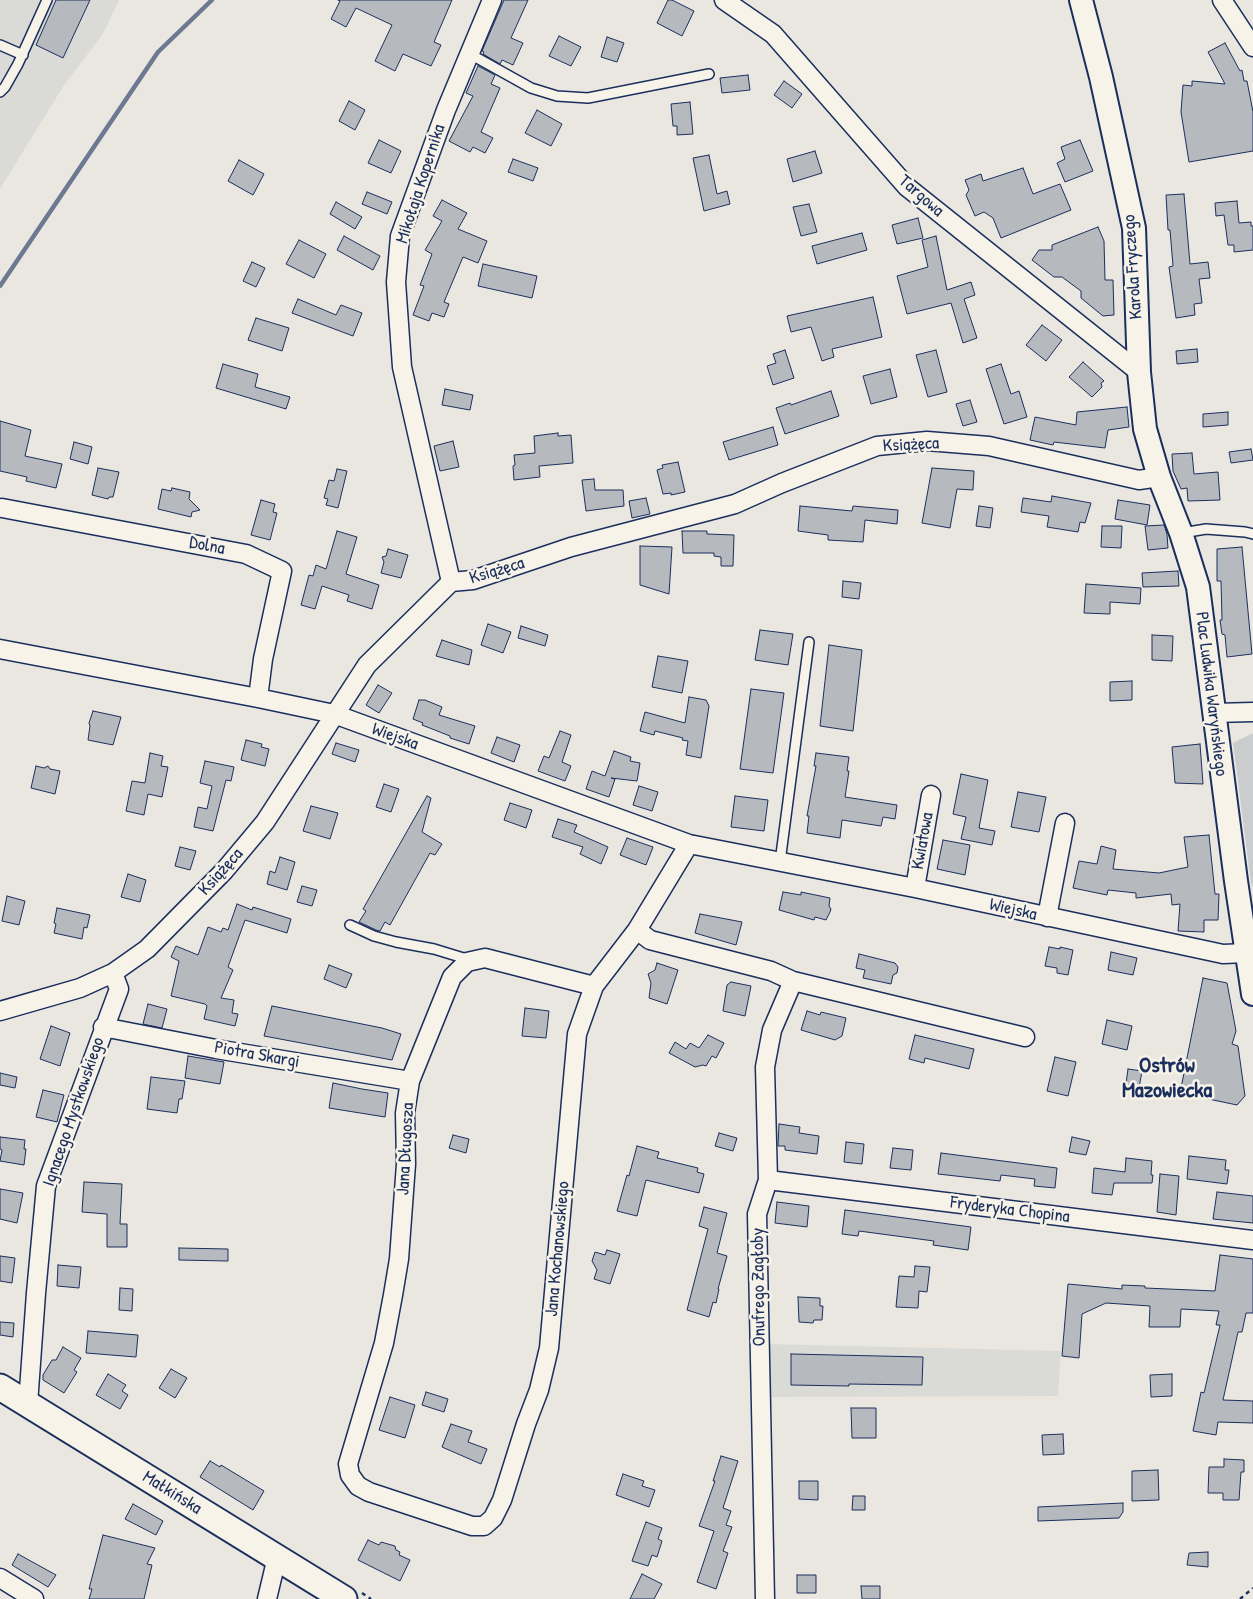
<!DOCTYPE html>
<html>
<head>
<meta charset="utf-8">
<style>
  body { margin:0 }
  canvas { display:block; background:#eae7e0 }
</style>
</head>
<body>
<canvas width="1253" height="1599"></canvas>
<script>
const ctx = document.querySelector('canvas').getContext('2d');
ctx.lineJoin = 'round';
function paint(path, color) {
  ctx.fillStyle = color;
  ctx.fill(path, 'evenodd');
}
function toPath(rows) {
  const path = new Path2D();
  for (const r of rows) {
    path.moveTo(r[0], r[1]);
    for (let i = 2; i < r.length; i += 2) path.lineTo(r[i], r[i + 1]);
  }
  return path;
}
function strokePath(path, color, width, dash) {
  ctx.strokeStyle = color;
  ctx.lineWidth = width;
  ctx.lineCap = dash ? 'butt' : 'round';
  ctx.setLineDash(dash || []);
  ctx.stroke(path);
}
function label(font, color, halo, rows, align = 'center') {
  ctx.font = font + ' "Patrick Hand",sans-serif';
  ctx.lineWidth = 5;
  ctx.setLineDash([]);
  ctx.textBaseline = 'middle';
  ctx.strokeStyle = halo;
  ctx.fillStyle = color;
  for (const [text, x, y, turn = 0] of rows) {
    ctx.save();
    ctx.translate(x, y);
    ctx.rotate((+turn || 0) * Math.PI / 180);
    ctx.textAlign = isNaN(turn) ? turn : align;
    if (halo) ctx.strokeText(text, 0, 0);
    ctx.fillText(text, 0, 0);
    ctx.restore();
  }
}
const built = toPath([
  [0,0,119,0,103,34,64,85,0,189],
  [765,1344,1061,1351,1058,1396,767,1397]
]);
const green = toPath([
  [1251,734,1253,734,1253,888,1251,883,1233,743]
]);
const stream = toPath([
  [0,286,158,52,212,0]
]);
const building = toPath([
  [56,0,90,0,63,58,36,45,56,0],
  [338,0,452,0,434,42,441,45,431,66,403,54,395,71,375,61,392,25,356,8,346,27,331,19,340,1,338,0],
  [504,0,528,0,511,38,523,43,513,65,502,60,500,64,483,54,484,52,482,51,504,0],
  [668,0,672,0,694,11,682,36,657,23,668,0],
  [559,36,581,47,571,66,549,56,559,36],
  [607,37,624,43,617,62,601,57,607,37],
  [1225,43,1240,71,1242,70,1244,81,1247,81,1253,112,1253,151,1189,162,1181,112,1183,85,1192,86,1192,81,1225,84,1208,52,1225,43],
  [478,66,495,75,491,84,500,88,481,132,493,138,485,153,473,147,470,152,449,141,473,96,466,93,478,66],
  [748,75,750,90,722,93,720,78,748,75],
  [784,81,802,94,792,108,774,95,784,81],
  [349,101,365,110,355,130,339,121,349,101],
  [690,102,693,134,677,135,677,126,673,126,671,104,690,102],
  [537,110,562,124,551,146,525,133,537,110],
  [379,140,401,151,391,173,368,163,379,140],
  [1080,140,1093,171,1065,182,1057,163,1065,159,1061,147,1080,140],
  [815,151,822,173,793,182,787,159,815,151],
  [709,155,717,194,727,191,730,204,704,211,693,158,709,155],
  [513,159,538,168,533,181,508,172,513,159],
  [239,160,264,174,253,195,228,181,239,160],
  [1023,168,1033,194,1060,184,1071,210,1001,238,993,218,984,212,975,216,966,195,969,190,965,180,981,174,983,181,1023,168],
  [367,192,392,202,387,214,362,204,367,192],
  [1184,194,1190,264,1208,262,1210,278,1199,279,1202,303,1194,304,1195,315,1176,318,1169,267,1173,266,1170,230,1168,230,1166,195,1184,194],
  [442,200,467,213,458,229,487,241,478,263,463,257,444,302,449,304,444,317,432,313,429,321,413,315,424,286,420,285,432,254,425,250,442,221,433,216,442,200],
  [1237,201,1239,223,1251,222,1251,226,1253,226,1253,250,1234,252,1234,245,1228,245,1224,215,1216,216,1215,203,1237,201],
  [336,202,362,217,355,229,330,214,336,202],
  [809,204,817,232,801,236,793,207,809,204],
  [918,218,923,238,897,244,892,225,918,218],
  [1098,227,1104,241,1105,280,1113,280,1114,315,1103,316,1081,298,1081,291,1062,277,1054,277,1032,260,1039,250,1052,250,1052,245,1098,227],
  [862,233,867,250,817,264,812,246,862,233],
  [344,236,380,256,373,270,337,250,344,236],
  [936,236,947,290,971,282,975,295,964,299,977,338,963,343,951,303,907,314,897,276,928,267,922,240,936,236],
  [299,240,326,254,314,278,286,264,299,240],
  [252,262,265,268,256,287,243,281,252,262],
  [483,264,537,276,532,298,478,286,483,264],
  [873,297,882,337,832,349,834,357,822,361,811,327,791,332,787,316,873,297],
  [298,299,336,315,341,305,362,313,353,336,292,313,298,299],
  [256,318,289,328,282,351,248,340,256,318],
  [1042,325,1062,340,1046,361,1026,345,1042,325],
  [1197,349,1198,362,1177,364,1176,351,1197,349],
  [785,350,794,378,773,385,767,366,776,363,773,354,785,350],
  [936,350,947,392,928,397,916,355,936,350],
  [1083,362,1104,381,1101,383,1102,387,1092,397,1069,377,1083,362],
  [223,364,258,374,255,387,290,397,286,409,216,388,223,364],
  [1001,364,1011,394,1019,391,1027,417,1004,424,986,369,1001,364],
  [890,369,897,397,871,404,863,376,890,369],
  [445,389,473,395,470,410,442,405,445,389],
  [831,391,839,416,785,434,776,408,790,403,791,405,831,391],
  [970,400,977,422,963,426,956,404,970,400],
  [1127,407,1129,427,1108,430,1105,448,1054,442,1053,445,1030,440,1035,417,1076,425,1077,412,1127,407],
  [1228,412,1228,425,1203,427,1203,414,1228,412],
  [0,421,31,430,25,456,62,464,56,488,26,481,27,477,0,471,0,421],
  [773,427,778,445,729,460,723,442,773,427],
  [558,433,558,436,571,435,573,463,539,466,540,477,514,480,513,466,515,465,514,455,535,453,534,436,558,433],
  [453,441,459,467,440,471,434,446,453,441],
  [74,442,92,447,88,464,70,459,74,442],
  [1251,449,1253,460,1231,463,1229,452,1251,449],
  [1192,453,1194,474,1218,472,1220,500,1188,501,1187,488,1181,489,1173,471,1172,454,1192,453],
  [678,462,685,492,671,495,671,493,663,494,657,470,663,468,662,465,678,462],
  [98,468,119,472,113,497,109,497,108,499,92,495,98,468],
  [932,468,974,471,973,490,957,489,950,528,922,523,932,468],
  [337,469,347,471,338,508,326,505,328,499,324,498,329,480,334,481,337,469],
  [594,479,595,490,623,490,624,506,586,511,582,480,594,479],
  [172,488,190,492,189,499,200,510,192,512,191,517,158,509,162,489,171,491,172,488],
  [1052,496,1091,503,1085,523,1080,522,1078,532,1047,527,1049,516,1021,512,1023,498,1051,502,1052,496],
  [646,498,650,514,632,518,629,501,646,498],
  [261,500,275,504,273,512,277,513,270,540,251,535,261,500],
  [1118,500,1150,505,1147,525,1115,519,1118,500],
  [800,506,852,511,853,506,898,510,897,524,865,520,863,542,828,540,828,535,798,531,800,506],
  [979,506,993,508,990,528,976,526,979,506],
  [1164,525,1167,534,1168,548,1148,550,1145,526,1164,525],
  [1102,526,1122,526,1121,548,1101,547,1102,526],
  [337,531,357,537,346,574,379,585,372,609,347,601,349,595,322,586,315,609,301,605,309,575,313,576,316,565,326,569,337,531],
  [682,531,707,531,707,534,734,535,733,566,721,566,721,557,714,556,714,553,683,553,682,531],
  [640,546,672,547,669,594,640,585,640,546],
  [1242,547,1252,654,1227,657,1225,635,1222,634,1220,620,1222,620,1221,581,1217,581,1217,549,1242,547],
  [388,549,408,555,401,578,381,573,384,562,382,557,386,556,388,549],
  [1178,571,1179,586,1143,587,1142,573,1178,571],
  [843,581,861,583,859,599,842,597,843,581],
  [1086,584,1141,588,1140,604,1110,602,1110,614,1084,613,1086,584],
  [488,624,511,632,503,653,481,645,488,624],
  [521,626,548,635,545,646,518,638,521,626],
  [760,630,793,634,788,665,755,660,760,630],
  [1152,635,1173,636,1172,661,1152,660,1152,635],
  [442,640,472,650,469,665,436,656,442,640],
  [829,645,862,650,853,731,820,726,829,645],
  [658,656,688,661,682,693,652,687,658,656],
  [1132,681,1132,700,1110,701,1110,682,1132,681],
  [378,685,392,693,379,713,366,705,378,685],
  [751,689,784,693,773,773,740,769,751,689],
  [689,697,706,700,709,706,701,758,686,755,688,741,682,740,683,738,655,731,654,735,640,731,645,712,685,723,689,697],
  [419,700,425,700,442,707,439,715,475,726,469,744,450,738,450,736,422,725,423,723,413,719,419,700],
  [93,711,121,717,113,745,88,740,90,726,89,723,93,711],
  [560,731,571,735,562,762,571,766,565,781,538,771,544,756,549,758,560,731],
  [497,737,520,745,514,762,491,753,497,737],
  [246,740,262,744,261,747,269,749,265,766,241,760,246,740],
  [336,743,359,750,355,762,332,754,336,743],
  [1200,744,1203,784,1175,783,1172,747,1200,744],
  [614,751,631,757,630,761,640,763,637,781,611,778,615,779,609,797,586,789,592,771,605,776,614,751],
  [150,753,163,756,161,766,168,767,162,797,148,794,144,815,126,811,132,781,145,783,150,753],
  [816,753,849,757,847,771,849,771,845,797,897,805,895,819,883,817,881,826,842,820,840,838,807,833,809,816,807,816,816,766,814,766,816,753],
  [205,761,234,767,231,781,226,780,213,831,194,827,198,807,207,809,212,786,200,783,205,761],
  [36,766,44,768,48,766,50,769,60,771,55,794,31,788,36,766],
  [961,774,988,780,979,828,995,831,992,845,961,839,966,817,953,814,961,774],
  [384,784,399,789,391,812,376,807,384,784],
  [639,786,658,792,652,811,633,805,639,786],
  [1018,792,1046,797,1039,832,1011,827,1018,792],
  [427,796,431,798,422,832,442,844,435,855,430,853,390,925,385,922,380,931,376,930,359,922,366,911,363,909,427,796],
  [735,796,768,800,764,831,731,827,735,796],
  [510,803,532,810,526,828,504,820,510,803],
  [311,806,338,813,330,839,303,831,311,806],
  [558,819,577,825,574,832,608,847,601,864,580,854,583,847,552,837,558,819],
  [1209,835,1215,894,1219,894,1218,920,1204,920,1204,932,1178,931,1180,904,1172,905,1171,894,1136,898,1136,893,1108,890,1107,895,1073,888,1079,861,1097,864,1101,846,1116,850,1113,869,1159,873,1188,867,1184,837,1209,835],
  [627,838,653,847,646,865,620,855,627,838],
  [943,840,970,845,965,875,937,869,943,840],
  [180,847,196,851,190,870,175,866,180,847],
  [280,857,295,862,287,890,267,884,270,871,275,873,280,857],
  [128,874,146,880,140,902,121,897,128,874],
  [302,886,317,890,312,906,297,902,302,886],
  [783,892,801,895,801,892,830,898,829,906,831,909,830,912,826,920,815,917,814,920,779,910,783,892],
  [7,896,25,901,19,925,2,921,7,896],
  [237,904,252,910,253,907,291,919,287,933,245,920,228,967,233,970,221,998,234,1000,232,1013,238,1014,235,1026,204,1019,207,1006,205,1004,171,996,179,961,171,957,176,946,198,955,208,927,221,932,223,928,228,930,237,904],
  [57,908,90,915,87,928,84,927,82,939,54,933,56,924,54,923,57,908],
  [700,914,742,922,736,945,695,933,700,914],
  [1049,947,1060,949,1060,947,1073,950,1068,975,1057,973,1057,968,1045,966,1049,947],
  [1111,952,1137,958,1133,975,1108,970,1111,952],
  [859,954,895,963,898,967,897,973,893,975,891,984,863,978,865,970,856,968,859,954],
  [657,963,678,970,667,1004,649,998,651,983,648,974,655,970,657,963],
  [329,965,352,974,346,988,324,979,329,965],
  [1203,978,1227,983,1236,1031,1232,1044,1238,1046,1245,1096,1237,1105,1180,1093,1203,978],
  [731,982,751,986,745,1016,723,1011,727,985,731,982],
  [148,1004,167,1009,162,1028,143,1024,148,1004],
  [272,1006,382,1028,401,1034,392,1060,264,1036,272,1006],
  [525,1008,549,1011,546,1038,522,1036,525,1008],
  [807,1011,820,1015,821,1012,846,1018,842,1036,835,1040,801,1030,807,1011],
  [1107,1020,1132,1026,1127,1050,1102,1044,1107,1020],
  [51,1026,70,1033,60,1066,40,1059,51,1026],
  [708,1035,724,1043,716,1058,712,1056,706,1066,703,1065,695,1067,669,1053,675,1042,686,1049,690,1043,699,1048,708,1035],
  [915,1035,974,1049,969,1069,925,1058,924,1063,909,1059,915,1035],
  [188,1056,224,1062,220,1084,185,1078,188,1056],
  [1055,1057,1076,1062,1068,1096,1047,1091,1055,1057],
  [1128,1069,1142,1071,1138,1094,1125,1091,1128,1069],
  [0,1073,17,1077,15,1088,0,1085,0,1073],
  [151,1077,185,1081,182,1099,179,1099,177,1113,147,1109,151,1077],
  [333,1083,362,1089,388,1093,385,1117,329,1108,333,1083],
  [43,1090,64,1095,57,1122,36,1117,43,1090],
  [779,1124,800,1127,799,1133,819,1136,817,1154,785,1150,785,1146,778,1146,779,1124],
  [719,1133,737,1138,733,1151,715,1146,719,1133],
  [453,1135,469,1139,466,1153,449,1148,453,1135],
  [0,1137,25,1140,24,1149,26,1149,24,1165,0,1161,2,1150,0,1149,0,1137],
  [1072,1137,1090,1141,1086,1155,1069,1152,1072,1137],
  [846,1142,864,1144,862,1164,844,1162,846,1142],
  [637,1146,659,1152,657,1158,698,1168,697,1172,704,1174,699,1193,646,1180,637,1216,617,1211,627,1175,629,1176,637,1146],
  [893,1148,913,1150,911,1170,890,1168,893,1148],
  [941,1153,1057,1168,1055,1188,1034,1186,1035,1179,1001,1175,1000,1181,938,1174,941,1153],
  [1189,1156,1226,1160,1225,1170,1229,1170,1227,1184,1187,1179,1189,1156],
  [1126,1158,1152,1161,1151,1175,1153,1175,1152,1183,1114,1183,1112,1195,1092,1193,1094,1168,1125,1172,1126,1158],
  [1160,1174,1179,1176,1176,1215,1157,1212,1160,1174],
  [84,1182,122,1184,120,1224,127,1224,127,1247,107,1247,107,1214,82,1212,84,1182],
  [0,1189,23,1193,17,1223,0,1219,0,1189],
  [1217,1192,1253,1196,1253,1223,1213,1219,1217,1192],
  [777,1202,809,1206,807,1227,775,1223,777,1202],
  [704,1207,727,1213,717,1253,727,1256,718,1289,719,1289,716,1303,713,1302,709,1317,687,1310,708,1229,699,1226,704,1207],
  [845,1210,971,1227,968,1250,933,1245,934,1241,859,1231,858,1236,842,1234,845,1210],
  [179,1248,228,1249,228,1261,179,1260,179,1248],
  [607,1250,620,1254,610,1284,594,1279,597,1270,592,1261,595,1252,605,1255,607,1250],
  [1220,1255,1253,1259,1253,1313,1246,1313,1242,1332,1238,1332,1223,1400,1253,1401,1253,1423,1218,1422,1216,1435,1193,1431,1201,1392,1204,1393,1220,1325,1216,1325,1219,1311,1181,1309,1180,1327,1149,1327,1150,1306,1106,1303,1082,1314,1079,1358,1062,1356,1068,1284,1122,1289,1122,1285,1145,1286,1145,1288,1215,1291,1220,1255],
  [0,1256,15,1258,12,1283,0,1281,0,1256],
  [58,1265,81,1267,79,1288,57,1286,58,1265],
  [915,1266,930,1267,927,1292,919,1291,918,1308,896,1307,899,1276,914,1277,915,1266],
  [120,1288,133,1289,132,1311,119,1310,120,1288],
  [798,1297,820,1298,820,1306,823,1306,822,1320,814,1320,813,1323,799,1322,798,1297],
  [0,1322,14,1323,13,1337,0,1335,0,1322],
  [88,1331,138,1335,136,1357,86,1353,88,1331],
  [63,1347,81,1358,74,1370,77,1372,64,1393,43,1380,43,1375,52,1360,56,1360,63,1347],
  [791,1354,923,1357,922,1385,849,1384,849,1386,791,1385,791,1354],
  [171,1369,187,1378,175,1398,159,1388,171,1369],
  [108,1374,126,1385,122,1391,128,1395,120,1409,96,1395,108,1374],
  [1172,1374,1172,1396,1151,1397,1150,1375,1172,1374],
  [426,1392,448,1399,444,1412,422,1405,426,1392],
  [390,1397,415,1405,405,1438,379,1430,390,1397],
  [851,1408,876,1408,876,1438,852,1438,851,1408],
  [451,1424,472,1431,468,1442,487,1449,481,1464,442,1447,451,1424],
  [1063,1434,1064,1454,1043,1455,1042,1435,1063,1434],
  [721,1456,738,1461,723,1508,731,1511,726,1525,732,1527,723,1551,728,1553,716,1589,697,1582,714,1531,699,1526,715,1481,713,1481,721,1456],
  [1224,1459,1244,1460,1244,1472,1241,1472,1239,1500,1223,1500,1223,1493,1208,1493,1209,1467,1224,1467,1224,1459],
  [210,1461,220,1467,221,1465,264,1491,253,1510,200,1477,210,1461],
  [1158,1470,1159,1500,1132,1501,1132,1471,1158,1470],
  [623,1474,644,1481,642,1486,655,1490,649,1507,616,1495,623,1474],
  [799,1481,818,1481,818,1500,799,1499,799,1481],
  [853,1496,865,1496,865,1510,852,1510,853,1496],
  [1123,1503,1123,1512,1119,1518,1038,1521,1038,1507,1123,1503],
  [133,1504,163,1521,156,1535,125,1519,133,1504],
  [646,1522,662,1528,658,1539,662,1541,657,1557,652,1555,648,1566,632,1561,646,1522],
  [103,1535,155,1548,147,1564,152,1565,144,1599,89,1599,92,1589,89,1589,103,1535],
  [368,1540,379,1545,381,1542,395,1546,396,1550,400,1552,399,1555,410,1560,400,1581,358,1560,368,1540],
  [1208,1552,1208,1567,1187,1565,1189,1553,1208,1552],
  [18,1554,56,1575,48,1587,12,1565,18,1554],
  [642,1574,662,1584,654,1599,630,1599,642,1574],
  [797,1575,816,1575,816,1593,797,1593,797,1575],
  [861,1586,880,1586,880,1599,862,1599,861,1586]
]);
const path = toPath([
  [362,1593,371,1599],
  [1240,1599,1253,1588]
]);
const service = toPath([
  [0,45,23,55],
  [470,54,531,88,557,96,588,98,709,74],
  [0,92,5,87,18,64,47,0],
  [1182,533,1206,529,1245,532,1253,534],
  [780,862,809,642],
  [350,925,374,936,396,942,434,949,470,960]
]);
const minor = toPath([
  [724,0,773,34,907,187,1139,372],
  [1222,0,1253,47],
  [2,508,246,554,282,571,263,659,258,698],
  [451,582,402,367,396,282,400,236,446,110,492,0],
  [0,649,258,698,334,714,689,844,915,888,1223,954,1247,953],
  [1214,713,1253,712],
  [915,888,931,795],
  [1047,917,1065,823],
  [637,930,650,940,771,971,793,981,1025,1037],
  [594,986,485,958,467,962,452,977,410,1081,405,1113,406,1164,399,1259,393,1295,384,1343,348,1464,350,1475,358,1486,369,1492,472,1526,484,1526,493,1518,502,1500,526,1424,539,1390,549,1348,577,1034,594,986,637,930,689,844],
  [0,1011,80,988,113,973,147,949,224,871,265,822,367,665,451,582,473,580,571,547,735,504,782,483,877,446,927,441,989,446,1139,480,1159,477],
  [103,1027,216,1049,410,1081],
  [768,1180,1253,1240],
  [28,1404,36,1293,46,1186,119,989,113,973],
  [0,1578,34,1599],
  [267,1599,277,1557],
  [765,1599,757,1214,768,1180,765,1067,772,1030,793,981]
]);
const tertiary = toPath([
  [1081,0,1101,77,1134,228,1139,372,1145,429,1159,477,1181,533,1198,587,1236,881,1253,994]
]);
const secondary = toPath([
  [0,1387,344,1599]
]);
const streetNames = [
  ["Mikołaja Kopernika",421,184,-72],
  ["Targowa",921,196,41],
  ["Karola Fryczego",1133,267,-94],
  ["Książęca",911,445,-3],
  ["Dolna",207,546,11],
  ["Książęca",497,571,-17],
  ["Plac Ludwika Waryńskiego",1211,694,83],
  ["Wiejska",395,737,20],
  ["Kwiatowa",923,841,-80],
  ["Książęca",221,872,-48],
  ["Wiejska",1013,910,13],
  ["Piotra Skargi",257,1055,10],
  ["Ignacego Mystkowskiego",74,1112,-71],
  ["Jana Długosza",406,1149,-87],
  ["Fryderyka Chopina",1010,1210,7],
  ["Jana Kochanowskiego",558,1249,-85],
  ["Onufrego Zagłoby",759,1287,-91],
  ["Małkińska",172,1493,32]
];
const districtNames = [
  ["Ostrów",1167,1066],
  ["Mazowiecka",1167,1091]
];
paint(built, '#dadad6');
paint(green, '#cbcccd');
strokePath(stream, '#6d7892', 4.5);
paint(building, '#b6babf');
strokePath(building, '#1b2f5e', 1);
strokePath(service, '#1b2f5e', 12);
strokePath(minor, '#1b2f5e', 21);
strokePath(tertiary, '#1b2f5e', 26);
strokePath(secondary, '#1b2f5e', 29);
strokePath(path, '#1b2f5e', 2.5, [4, 4]);
strokePath(service, '#f7f3e8', 9);
strokePath(minor, '#f7f3e8', 18);
strokePath(tertiary, '#f7f3e8', 22);
strokePath(secondary, '#f7f3e8', 25);
label('18px', '#1b2f5e', '#f7f3e8', streetNames);
label('bold 22px', '#1b2f5e', '#f7f3e8', districtNames);
</script>
</body>
</html>
